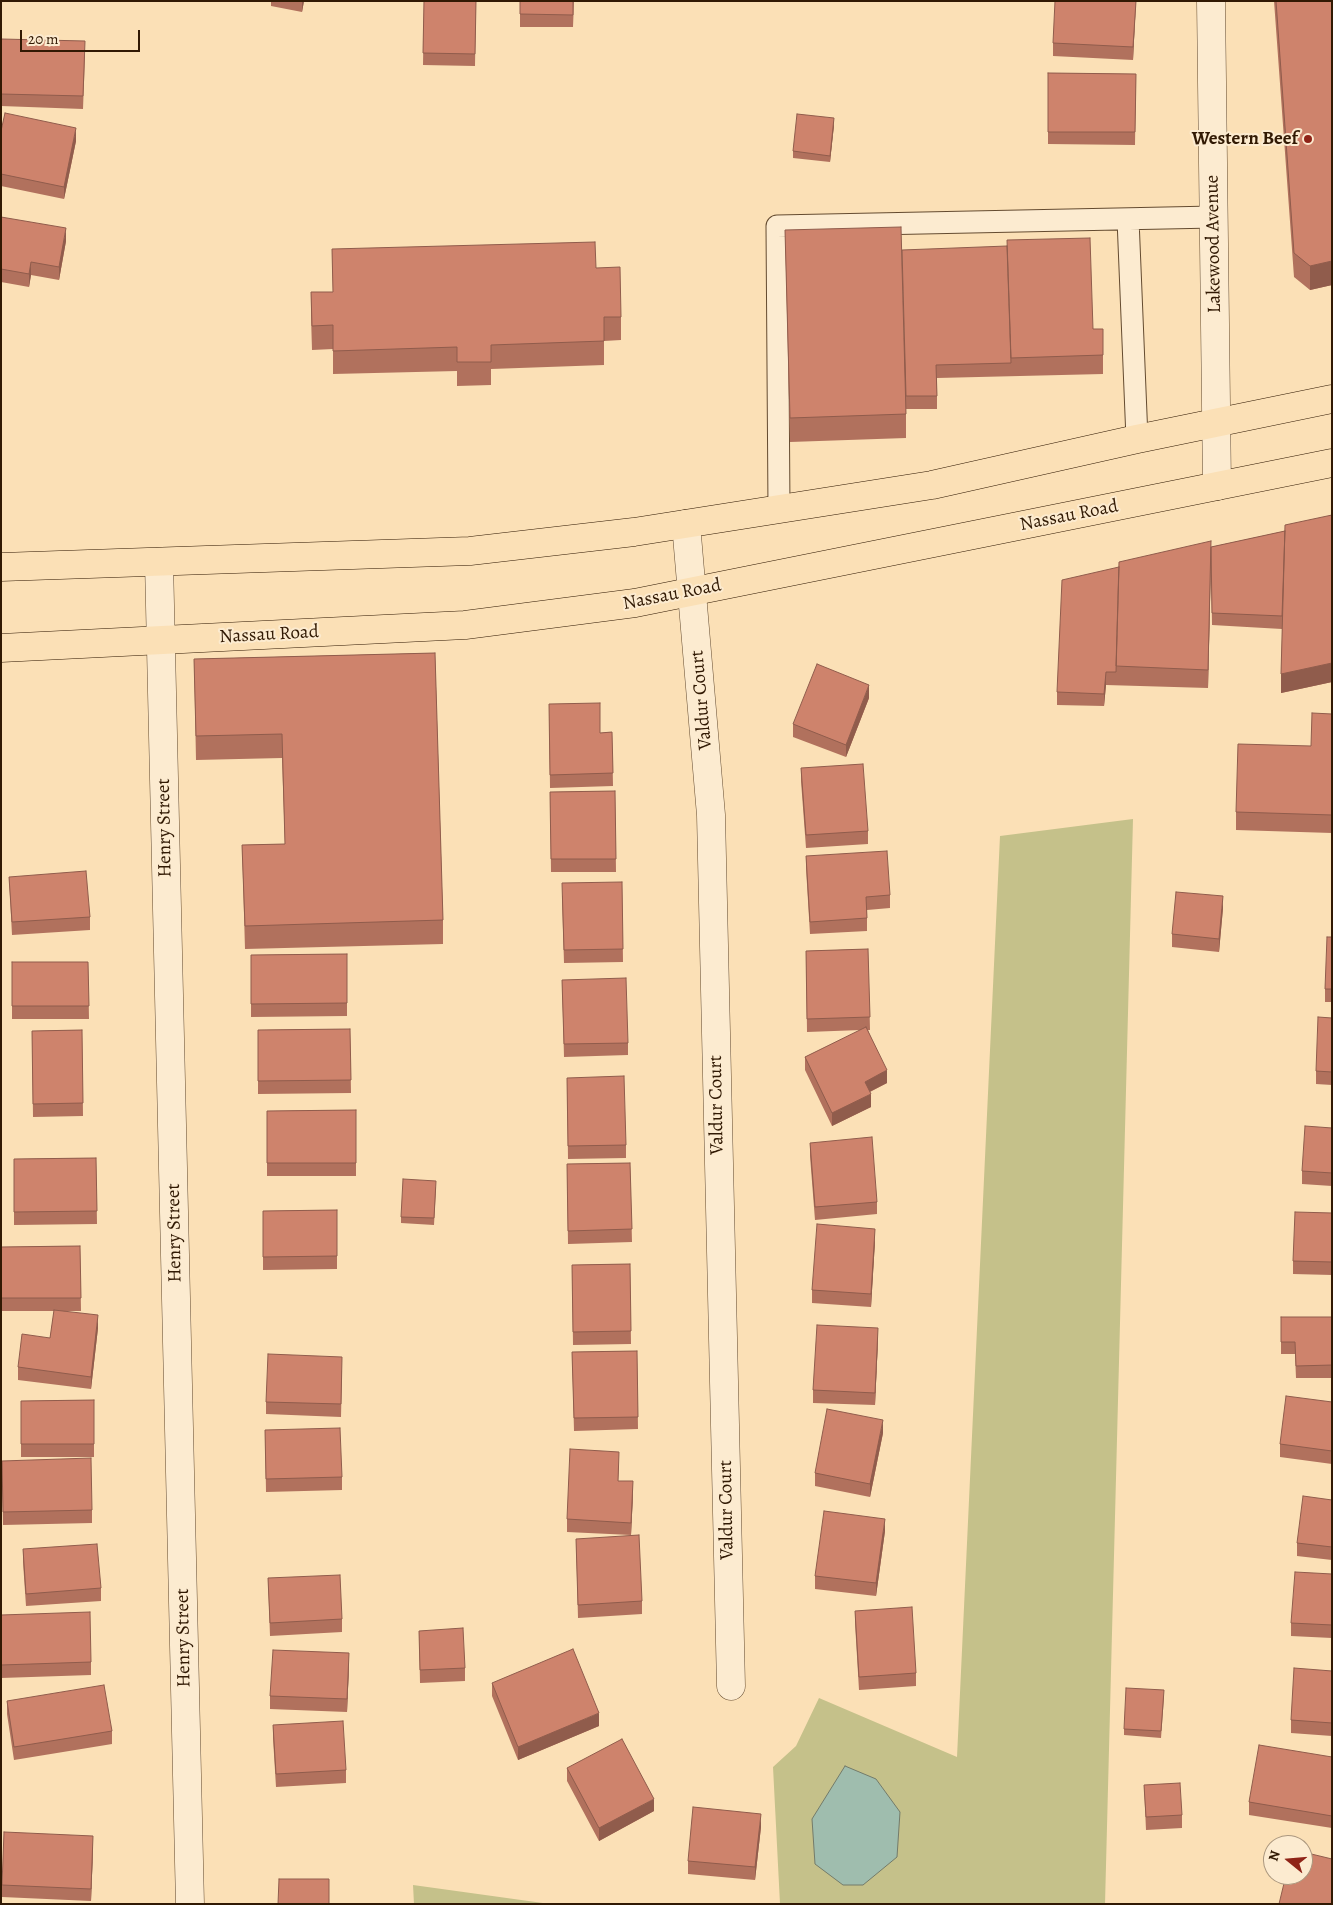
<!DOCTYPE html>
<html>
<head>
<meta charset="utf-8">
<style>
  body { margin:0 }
  #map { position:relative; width:1333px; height:1905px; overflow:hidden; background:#fbe0b6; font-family:Alegreya,serif }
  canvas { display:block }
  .frame { position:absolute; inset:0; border:2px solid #311903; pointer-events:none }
  .north { position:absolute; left:1263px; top:1835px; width:50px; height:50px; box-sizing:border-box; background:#fcebd0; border:1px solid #ab977e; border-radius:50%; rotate:287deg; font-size:14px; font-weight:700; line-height:20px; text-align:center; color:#311903 }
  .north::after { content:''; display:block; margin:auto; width:18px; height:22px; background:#8f2418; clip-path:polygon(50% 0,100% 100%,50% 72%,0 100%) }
  .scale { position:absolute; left:20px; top:30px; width:120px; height:22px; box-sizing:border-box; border:2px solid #311903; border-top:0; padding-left:6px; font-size:15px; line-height:18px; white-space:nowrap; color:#311903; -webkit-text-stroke:4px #fcebd0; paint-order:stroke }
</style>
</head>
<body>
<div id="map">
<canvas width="1333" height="1905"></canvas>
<div class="frame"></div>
<div class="north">N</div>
<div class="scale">20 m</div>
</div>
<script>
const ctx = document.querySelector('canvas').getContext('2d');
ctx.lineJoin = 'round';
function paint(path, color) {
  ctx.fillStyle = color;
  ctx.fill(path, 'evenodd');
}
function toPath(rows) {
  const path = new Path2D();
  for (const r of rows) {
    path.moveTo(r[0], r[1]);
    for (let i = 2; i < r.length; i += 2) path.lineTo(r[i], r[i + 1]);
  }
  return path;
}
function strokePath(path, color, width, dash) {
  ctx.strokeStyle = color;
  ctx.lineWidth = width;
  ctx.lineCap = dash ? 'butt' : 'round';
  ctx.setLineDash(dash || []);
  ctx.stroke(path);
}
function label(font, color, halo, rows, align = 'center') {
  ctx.font = font + ' Alegreya,serif';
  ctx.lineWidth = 4;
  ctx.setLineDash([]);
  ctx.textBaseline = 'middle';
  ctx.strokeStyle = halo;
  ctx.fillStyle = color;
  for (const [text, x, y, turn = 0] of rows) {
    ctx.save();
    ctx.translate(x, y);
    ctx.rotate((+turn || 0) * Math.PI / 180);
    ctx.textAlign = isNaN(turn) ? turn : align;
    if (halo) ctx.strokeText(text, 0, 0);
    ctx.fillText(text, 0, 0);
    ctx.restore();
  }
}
const green = toPath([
  [1133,819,1105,1904,780,1904,773,1767,796,1746,819,1698,957,1757,1000,836],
  [413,1885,550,1904,414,1904]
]);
const water = toPath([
  [845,1766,876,1779,900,1812,897,1857,863,1885,843,1885,815,1864,812,1819,845,1766]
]);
const service = toPath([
  [1128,219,1137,439],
  [779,509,777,226,1214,217]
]);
const minor = toPath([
  [1211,1,1217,486],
  [686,524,711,815,731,1686],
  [159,562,190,1904]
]);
const primary = toPath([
  [1,567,470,551,634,532,932,485,1137,439,1332,399],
  [1,648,465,625,635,603,1332,463]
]);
const wall = toPath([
  [271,1,304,1,302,12,271,6],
  [424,1,476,1,475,66,423,65],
  [520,1,574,1,573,27,520,27],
  [1136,1,1133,60,1053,56,1053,43],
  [1274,1,1332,1,1332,285,1310,290,1294,277],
  [1,39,85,54,83,109,1,106],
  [1048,73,1136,74,1135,145,1048,144],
  [834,125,830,162,793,158,793,151],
  [1,131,76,141,64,199,1,186],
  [1,217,66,241,59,280,31,275,29,287,1,282],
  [785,230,904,340,1103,329,1103,374,937,378,937,409,906,409,906,438,790,442],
  [332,249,596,268,621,317,621,340,604,341,604,365,491,369,491,385,457,386,457,371,333,374,333,349,312,350,311,316,311,292,333,292],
  [1332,515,1332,682,1281,693,1283,587,1282,629,1212,625,1211,559,1208,688,1106,685,1104,706,1057,705,1057,692,1211,547,1285,531],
  [435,653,443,920,443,944,245,949,242,845,285,844,282,758,196,760,194,659],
  [869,698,846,757,793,737,793,724],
  [549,704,600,733,612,732,613,786,550,788],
  [1332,714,1332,833,1236,830,1236,812,1311,746],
  [801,768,868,831,868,844,806,848,801,781],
  [615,791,616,872,551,872,550,792],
  [806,856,890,895,890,908,867,910,867,931,810,934,806,868],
  [9,877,90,917,90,930,12,935],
  [622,882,623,962,564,963,562,896],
  [1223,908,1219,952,1172,947,1172,934],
  [1332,937,1332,1002,1325,1002,1325,989],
  [868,949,870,1030,868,1030,887,1083,870,1092,871,1107,832,1126,805,1070,805,1057,861,1030,807,1032,806,951],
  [347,954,347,1016,251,1017,251,955],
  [12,962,88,962,89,1019,12,1019],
  [562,980,628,1043,628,1055,564,1057],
  [1332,1018,1332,1085,1316,1084,1316,1071],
  [350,1029,351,1093,258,1094,258,1030],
  [82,1030,83,1116,33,1117,32,1031],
  [567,1078,626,1145,626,1158,568,1159],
  [356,1110,356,1176,267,1176,267,1111],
  [1332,1128,1332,1186,1302,1184,1302,1171],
  [810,1143,877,1202,877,1214,815,1220,810,1156],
  [96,1158,97,1224,14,1225,14,1159],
  [630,1163,632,1242,568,1244,567,1164],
  [436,1187,434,1225,401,1223,401,1217],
  [337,1210,337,1269,263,1270,263,1211],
  [1332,1213,1332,1275,1293,1274,1293,1261],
  [875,1241,871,1307,812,1303,812,1290],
  [80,1246,81,1311,65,1311,98,1328,91,1389,18,1380,18,1367,50,1338,54,1311,1,1311,1,1247],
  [630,1264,631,1344,573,1345,572,1265],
  [1281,1317,1332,1317,1332,1378,1296,1378,1295,1354,1281,1354],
  [878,1340,875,1405,813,1403,813,1390],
  [637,1351,638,1429,574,1431,572,1352],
  [342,1370,341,1417,266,1414,266,1402],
  [94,1400,94,1457,21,1457,21,1401],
  [1332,1402,1332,1464,1280,1457,1280,1444],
  [265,1430,342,1477,342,1490,266,1492],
  [883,1433,870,1497,815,1486,815,1473],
  [2,1461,92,1510,92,1523,3,1525],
  [619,1465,618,1481,633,1494,631,1535,567,1532,567,1519],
  [1332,1500,1332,1560,1297,1556,1297,1543],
  [885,1531,876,1596,815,1589,815,1576],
  [576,1539,642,1601,642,1614,578,1618],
  [23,1549,101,1588,101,1601,26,1606,23,1562],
  [1332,1574,1332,1638,1291,1636,1291,1623],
  [268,1578,342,1619,342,1632,270,1636],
  [855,1611,916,1673,916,1686,859,1690,855,1623],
  [1,1615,91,1662,91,1675,1,1678],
  [419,1631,465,1668,465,1681,420,1683],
  [349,1666,347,1712,270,1709,270,1696],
  [1332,1671,1332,1736,1291,1733,1291,1720],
  [492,1683,599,1726,518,1760,492,1696],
  [1164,1697,1161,1738,1124,1735,1124,1729],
  [7,1701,112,1731,112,1744,14,1760,7,1714],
  [273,1725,346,1770,346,1783,276,1787,273,1738],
  [1332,1757,1332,1828,1249,1815,1249,1802],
  [567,1768,654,1811,599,1841,567,1781],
  [1144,1785,1182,1815,1182,1828,1146,1830],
  [761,1827,755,1880,688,1874,688,1861],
  [93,1849,91,1901,2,1897,2,1885]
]);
const shadedWall = toPath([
  [302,1,304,1,302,12],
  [1136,1,1133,60,1133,47],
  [834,118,834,125,830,162,830,156],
  [76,128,76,141,64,199,64,187],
  [66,228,66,241,59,280,59,267],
  [1332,261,1332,285,1310,290,1310,266],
  [31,262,31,275,29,287,29,274],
  [1211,541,1211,559,1208,688,1208,670],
  [1332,663,1332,682,1281,693,1281,674],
  [1106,672,1106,685,1104,706,1104,694],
  [869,685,869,698,846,757,846,745],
  [1223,896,1223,908,1219,952,1219,939],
  [887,1070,887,1083,865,1094,865,1082],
  [871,1094,871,1107,832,1126,832,1113],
  [875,1229,875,1241,871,1307,871,1294],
  [98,1315,98,1328,91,1389,91,1377],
  [878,1328,878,1340,875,1405,875,1393],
  [883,1420,883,1433,870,1497,870,1484],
  [633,1481,633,1494,631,1535,631,1523],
  [885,1519,885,1531,876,1596,876,1583],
  [349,1653,349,1666,347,1712,347,1699],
  [599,1713,599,1726,518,1760,518,1747],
  [654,1799,654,1811,599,1841,599,1828],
  [761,1814,761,1827,755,1880,755,1867],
  [93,1836,93,1849,91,1901,91,1889]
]);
const building = toPath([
  [424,1,476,1,475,54,423,53,424,1],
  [520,1,573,1,573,15,520,14,520,1],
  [1055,1,1136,1,1133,47,1053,43,1055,1],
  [1276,1,1332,1,1332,261,1310,266,1294,253,1276,1],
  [1,39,85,41,83,96,1,94,1,39],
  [1048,73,1136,74,1135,132,1048,132,1048,73],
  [5,113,76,128,64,187,1,174,1,131,5,113],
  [797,114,834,118,830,156,793,151,797,114],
  [1,217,66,228,59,267,31,262,29,274,1,269,1,217],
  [901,227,906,414,790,418,785,230,901,227],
  [1090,238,1093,329,1103,329,1103,355,1011,358,1007,240,1090,238],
  [595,242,596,268,620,267,621,317,604,317,604,341,491,345,491,362,457,362,457,347,333,351,333,325,312,326,311,292,333,292,332,249,595,242],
  [1007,246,1011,363,936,365,937,396,906,396,902,250,1007,246],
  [1332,515,1332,663,1281,674,1285,525,1332,515],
  [1285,531,1282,616,1212,613,1211,547,1285,531],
  [1211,541,1208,670,1116,666,1119,562,1211,541],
  [1119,567,1116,672,1106,672,1104,694,1057,692,1062,580,1119,567],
  [435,653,443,920,245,926,242,845,285,844,282,734,196,736,194,659,435,653],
  [817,664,869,685,846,745,793,724,817,664],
  [600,703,600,733,612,732,613,773,550,775,549,704,600,703],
  [1312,713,1332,714,1332,815,1236,812,1238,744,1311,746,1312,713],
  [863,764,868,831,806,835,801,768,863,764],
  [615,791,616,859,551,859,550,792,615,791],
  [887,851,890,895,866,897,867,918,810,922,806,856,887,851],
  [86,871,90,917,12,922,9,877,86,871],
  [622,882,623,949,564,950,562,883,622,882],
  [1176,892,1223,896,1219,939,1172,934,1176,892],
  [1327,937,1332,937,1332,989,1325,989,1327,937],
  [868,949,870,1017,807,1019,806,951,868,949],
  [347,954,347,1003,251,1004,251,955,347,954],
  [12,962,88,962,89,1006,12,1006,12,962],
  [626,978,628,1043,564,1044,562,980,626,978],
  [1318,1017,1332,1018,1332,1072,1316,1071,1318,1017],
  [866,1027,887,1070,865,1082,871,1094,832,1113,805,1057,866,1027],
  [350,1029,351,1080,258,1081,258,1030,350,1029],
  [82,1030,83,1103,33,1104,32,1031,82,1030],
  [624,1076,626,1145,568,1146,567,1078,624,1076],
  [356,1110,356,1163,267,1163,267,1111,356,1110],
  [1305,1126,1332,1128,1332,1173,1302,1171,1305,1126],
  [872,1137,877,1202,815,1207,810,1143,872,1137],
  [96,1158,97,1211,14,1212,14,1159,96,1158],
  [630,1163,632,1229,568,1231,567,1164,630,1163],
  [403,1179,436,1181,434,1218,401,1217,403,1179],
  [337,1210,337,1256,263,1257,263,1211,337,1210],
  [1295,1212,1332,1213,1332,1262,1293,1261,1295,1212],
  [817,1224,875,1229,871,1294,812,1290,817,1224],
  [80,1246,81,1298,1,1298,1,1247,80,1246],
  [630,1264,631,1331,573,1332,572,1265,630,1264],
  [54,1310,98,1315,91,1377,18,1367,22,1334,50,1338,54,1310],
  [1281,1317,1332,1317,1332,1365,1296,1366,1295,1342,1281,1342,1281,1317],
  [817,1325,878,1328,875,1393,813,1390,817,1325],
  [637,1351,638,1417,574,1418,572,1352,637,1351],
  [268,1354,342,1357,341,1404,266,1402,268,1354],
  [1286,1396,1332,1402,1332,1451,1280,1444,1286,1396],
  [94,1400,94,1444,21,1444,21,1401,94,1400],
  [827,1409,883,1420,870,1484,815,1473,827,1409],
  [340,1428,342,1477,266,1479,265,1430,340,1428],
  [570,1449,619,1452,618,1481,633,1481,631,1523,567,1519,570,1449],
  [91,1458,92,1510,3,1512,2,1461,91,1458],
  [1303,1496,1332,1500,1332,1547,1297,1543,1303,1496],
  [824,1511,885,1519,876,1583,815,1576,824,1511],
  [639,1535,642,1601,578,1605,576,1539,639,1535],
  [97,1544,101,1588,26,1594,23,1549,97,1544],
  [1295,1572,1332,1574,1332,1625,1291,1623,1295,1572],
  [340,1575,342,1619,270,1623,268,1578,340,1575],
  [912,1607,916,1673,859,1677,855,1611,912,1607],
  [90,1612,91,1662,1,1665,1,1615,90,1612],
  [463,1628,465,1668,420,1670,419,1631,463,1628],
  [573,1649,599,1713,518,1747,492,1683,573,1649],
  [273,1650,349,1653,347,1699,270,1696,273,1650],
  [1294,1668,1332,1671,1332,1723,1291,1720,1294,1668],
  [104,1685,112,1731,14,1747,7,1701,104,1685],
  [1126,1688,1164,1690,1161,1731,1124,1729,1126,1688],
  [343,1721,346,1770,276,1774,273,1725,343,1721],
  [622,1739,654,1799,599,1828,567,1768,622,1739],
  [1259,1745,1332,1757,1332,1816,1249,1802,1259,1745],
  [1180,1783,1182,1815,1146,1817,1144,1785,1180,1783],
  [693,1807,761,1814,755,1867,688,1861,693,1807],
  [4,1832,93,1836,91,1889,2,1885,4,1832],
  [1303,1852,1332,1859,1332,1904,1279,1904,1286,1875,1303,1875,1303,1852],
  [279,1879,329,1879,329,1904,278,1904,279,1879]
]);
const markers = [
  [1308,139,5,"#8f2418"]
];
const poiNames = [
  ["Western Beef",1298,139]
];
const streetNames = [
  ["Lakewood Avenue",1214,244,-91],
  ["Nassau Road",1069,516,-11],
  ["Nassau Road",672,595,-11],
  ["Nassau Road",269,635,-3],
  ["Valdur Court",702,700,-95],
  ["Henry Street",165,828,-91],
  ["Valdur Court",717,1105,-91],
  ["Henry Street",175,1233,-91],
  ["Valdur Court",727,1510,-91],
  ["Henry Street",184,1638,-91]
];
paint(green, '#c5c18a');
paint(water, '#9fbdae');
strokePath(water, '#737b6a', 1);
strokePath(service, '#644b30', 23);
strokePath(minor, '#644b30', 29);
strokePath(primary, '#311903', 29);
strokePath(service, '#fcebd0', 21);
strokePath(minor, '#fcebd0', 28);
strokePath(primary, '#fbe0b6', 28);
paint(wall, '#b1715d');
paint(shadedWall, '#905c4c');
paint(building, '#ce836c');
strokePath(building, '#905c4c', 1);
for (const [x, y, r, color] of markers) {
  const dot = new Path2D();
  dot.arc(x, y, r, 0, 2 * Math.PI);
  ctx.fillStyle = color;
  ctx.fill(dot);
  strokePath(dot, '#fcebd0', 2);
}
label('bold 19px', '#311903', '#fcebd0', poiNames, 'right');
label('19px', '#311903', '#fcebd0', streetNames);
</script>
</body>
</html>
